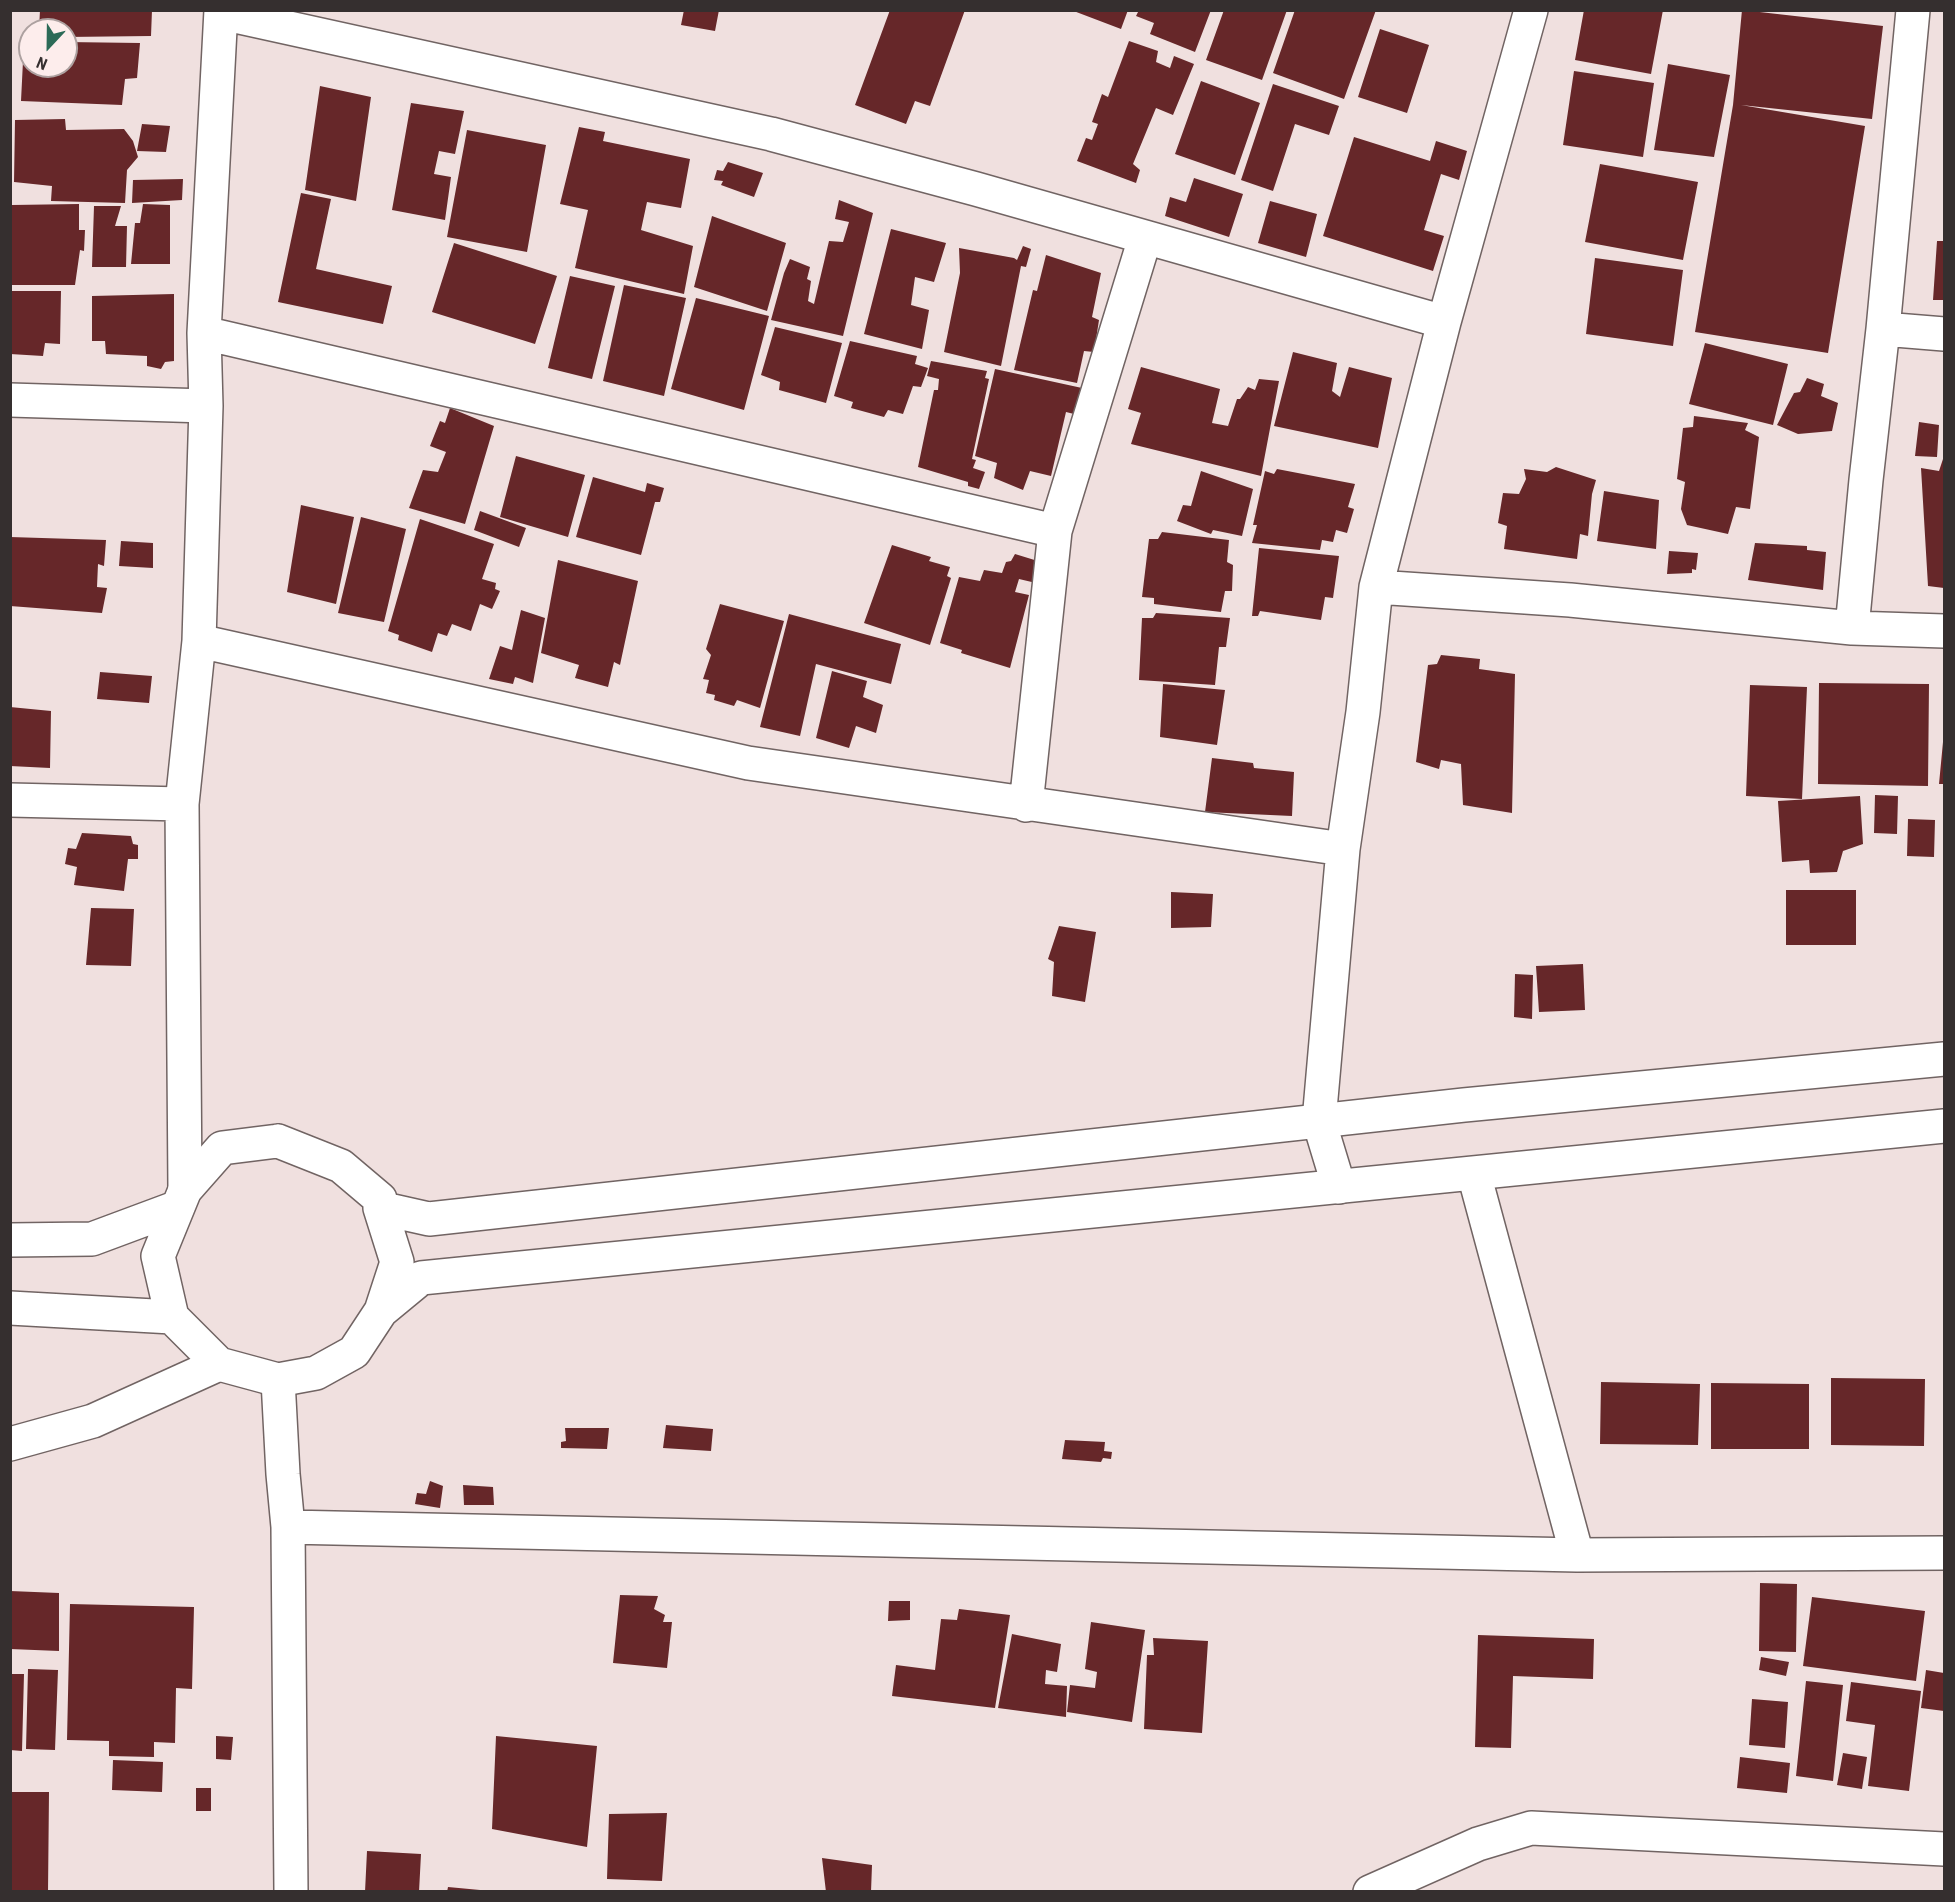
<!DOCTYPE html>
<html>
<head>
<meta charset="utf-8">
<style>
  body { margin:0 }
  #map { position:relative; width:1955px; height:1902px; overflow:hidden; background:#f0e0df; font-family:"Roboto Condensed",sans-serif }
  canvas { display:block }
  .frame { position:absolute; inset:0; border:12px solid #352f2f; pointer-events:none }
  .north { position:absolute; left:18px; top:18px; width:60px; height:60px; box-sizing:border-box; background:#fdedec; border:2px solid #ada1a0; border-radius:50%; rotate:202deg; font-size:16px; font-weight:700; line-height:24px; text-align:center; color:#352f2f }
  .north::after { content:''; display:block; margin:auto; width:21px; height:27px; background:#2c6a57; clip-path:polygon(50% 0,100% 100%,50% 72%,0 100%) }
</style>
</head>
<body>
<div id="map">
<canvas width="1955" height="1902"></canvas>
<div class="frame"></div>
<div class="north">N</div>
</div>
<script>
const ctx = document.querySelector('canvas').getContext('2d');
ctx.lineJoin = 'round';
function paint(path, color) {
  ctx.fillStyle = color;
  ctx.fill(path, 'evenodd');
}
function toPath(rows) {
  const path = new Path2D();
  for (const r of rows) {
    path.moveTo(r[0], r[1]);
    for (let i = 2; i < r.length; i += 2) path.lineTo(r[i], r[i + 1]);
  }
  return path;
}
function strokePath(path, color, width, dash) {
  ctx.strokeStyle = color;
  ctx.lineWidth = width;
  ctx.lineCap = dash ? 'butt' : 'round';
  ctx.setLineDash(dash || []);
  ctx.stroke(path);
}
const building = toPath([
  [40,10,152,10,151,36,66,37,66,30,39,30],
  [684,10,719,10,715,31,681,25],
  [890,10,965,10,930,106,915,101,906,124,855,105],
  [1071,10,1128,10,1121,29],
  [1139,10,1211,10,1195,52,1150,34,1154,23,1136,16],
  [1224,10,1287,10,1262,80,1206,60],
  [1295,10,1376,10,1344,99,1273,73],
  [1584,10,1663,10,1651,74,1575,60],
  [1742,10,1883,26,1872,119,1741,105,1865,126,1828,353,1695,332,1733,105],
  [1380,29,1429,45,1407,113,1358,97],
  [24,41,30,41,30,66,66,66,66,42,140,43,137,78,125,79,122,105,21,101],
  [1129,41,1158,51,1156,62,1170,68,1174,56,1194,64,1173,115,1156,108,1133,164,1140,170,1136,183,1077,161,1086,138,1092,140,1098,124,1092,122,1102,94,1108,97],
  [1668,64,1730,75,1714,157,1654,150],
  [1574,71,1654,83,1643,157,1563,145],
  [1201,81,1260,103,1235,175,1175,154],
  [1273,84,1339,106,1329,135,1295,124,1273,191,1241,180],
  [320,86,371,97,356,201,305,190],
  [411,103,464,111,455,154,439,151,434,174,451,177,445,220,392,210],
  [65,119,66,130,124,129,133,141,138,157,127,170,125,203,51,201,52,186,14,182,15,120],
  [142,124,170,126,166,152,137,151],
  [579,127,605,132,603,141,690,159,681,208,647,202,641,230,693,246,684,294,575,268,588,210,560,204],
  [467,130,546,145,527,252,447,237],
  [1354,137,1430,161,1436,141,1467,151,1459,180,1441,174,1424,230,1444,236,1433,271,1323,236],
  [728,162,763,173,754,197,721,185,723,181,714,180,717,170,723,171],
  [1600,164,1698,182,1683,260,1585,242],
  [1194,178,1243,194,1229,237,1165,216,1170,197,1186,202],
  [183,179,182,200,132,203,133,180],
  [301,193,331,199,316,269,392,286,383,324,278,302],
  [839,200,873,213,843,336,771,320,784,273,790,259,810,267,807,279,811,281,808,301,814,304,829,241,843,242,849,222,835,219],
  [1270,201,1317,214,1306,257,1258,243],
  [79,204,79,230,85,230,84,251,80,250,75,285,10,285,12,205],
  [143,204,170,205,170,264,131,264,135,223,140,223],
  [94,206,121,206,115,226,127,226,126,267,92,267],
  [712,216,786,243,767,311,694,287],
  [891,229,946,243,934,282,915,277,911,305,929,310,922,349,864,334],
  [1937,241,1944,241,1944,300,1933,300],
  [454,243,557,276,535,344,432,312],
  [1023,246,1031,249,1026,267,1021,266,1001,366,944,352,960,273,959,248,1014,258,1017,260],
  [1046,255,1101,273,1092,317,1099,320,1094,352,1084,351,1077,383,1014,370,1033,290,1037,291],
  [1595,258,1683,270,1673,346,1586,334],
  [570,276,615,286,592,379,548,368],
  [624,285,686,298,664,396,603,381],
  [10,291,61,291,60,344,45,343,43,356,10,354],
  [174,294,174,361,165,362,161,369,147,366,147,356,106,354,105,341,92,341,92,296],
  [696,298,769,316,744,410,671,389],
  [775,327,842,343,826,403,779,390,780,382,761,375],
  [850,341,917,356,915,364,928,368,921,387,913,386,903,414,888,410,884,417,851,408,853,402,834,396],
  [1705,343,1788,364,1773,425,1689,404],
  [1293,352,1337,363,1332,391,1340,397,1349,367,1392,378,1378,448,1274,426],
  [931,361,987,371,985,378,989,379,972,459,976,460,973,468,985,472,979,489,968,486,968,482,918,467,934,390,938,390,939,379,927,376],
  [1141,367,1220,389,1212,423,1228,426,1237,399,1240,399,1248,387,1255,390,1259,379,1279,381,1261,476,1131,444,1141,413,1128,409],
  [995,369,1082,388,1074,414,1066,412,1051,476,1030,471,1023,490,994,478,997,463,975,456],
  [1807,378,1824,384,1821,396,1838,403,1832,431,1798,434,1777,425,1794,393,1800,392],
  [450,408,494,426,465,524,409,508,423,470,438,472,446,452,430,446,440,421,445,423],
  [1694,416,1748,423,1745,430,1759,437,1750,509,1736,507,1728,534,1687,525,1681,509,1685,482,1677,479,1683,428,1693,427],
  [1919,422,1939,425,1937,457,1915,456],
  [516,456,585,475,568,537,500,517],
  [1944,456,1944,588,1928,586,1921,468,1939,471],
  [1556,467,1596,480,1592,494,1588,536,1580,534,1577,559,1504,549,1507,526,1498,523,1503,493,1519,494,1526,479,1524,469,1547,472],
  [1277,469,1355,484,1348,507,1354,509,1347,533,1336,530,1333,542,1322,540,1320,550,1252,543,1257,525,1253,525,1265,471,1274,474],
  [1201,471,1253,489,1242,536,1213,530,1211,534,1177,521,1183,505,1191,506],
  [593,477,645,492,647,483,664,488,660,502,655,502,641,555,576,537],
  [1604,491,1659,500,1656,549,1597,541],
  [301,505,354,517,336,604,287,592],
  [480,511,526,528,519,547,474,530],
  [361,517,406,529,384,622,338,613],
  [420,519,494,544,482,579,496,583,495,589,500,591,492,609,480,604,471,631,452,624,447,636,438,633,432,652,398,640,399,635,388,631],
  [1162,532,1229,540,1227,562,1233,565,1232,591,1225,591,1221,612,1154,604,1154,598,1142,597,1149,539,1158,539],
  [10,537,106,540,104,566,98,564,97,587,107,588,102,613,10,606],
  [121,541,153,543,153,568,119,566],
  [1755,543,1807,546,1807,550,1826,552,1823,590,1748,580],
  [892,545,931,557,929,561,950,567,947,576,951,578,930,645,864,623],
  [1259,548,1339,556,1333,598,1325,597,1321,620,1260,611,1258,616,1252,616],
  [1669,551,1698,553,1696,570,1692,569,1692,573,1667,574],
  [1015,554,1041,562,1036,583,1019,579,1015,592,1029,595,1010,668,961,653,962,650,940,643,959,577,980,581,984,570,1002,573,1006,562,1011,561],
  [558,560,638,581,620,665,614,662,608,687,575,678,579,665,541,653],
  [720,604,784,621,760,708,737,700,734,706,714,700,715,695,706,693,709,680,703,679,711,655,706,649],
  [521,610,545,618,533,683,515,677,513,684,489,679,500,646,512,650],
  [1156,613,1230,618,1226,647,1219,647,1215,685,1139,680,1142,618,1153,618],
  [789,614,901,644,891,684,816,664,800,736,760,727],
  [1441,655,1480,659,1479,669,1515,674,1512,813,1463,805,1461,764,1441,760,1439,769,1416,762,1428,665,1437,664],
  [832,671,867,681,863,697,883,705,876,733,856,726,849,748,816,738],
  [100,672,152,676,149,703,97,699],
  [1819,683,1929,684,1928,786,1818,784],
  [1163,684,1225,690,1217,745,1160,737],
  [1750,685,1807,687,1802,799,1746,796],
  [10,707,51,711,50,768,10,766],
  [1943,742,1944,742,1944,784,1939,784],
  [1212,758,1253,763,1254,768,1294,772,1292,816,1205,812],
  [1875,795,1898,796,1897,834,1874,833],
  [1860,796,1863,844,1843,851,1837,872,1810,873,1809,860,1782,862,1778,801],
  [1908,819,1935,820,1934,857,1907,856],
  [82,833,131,836,133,844,138,845,138,859,128,859,124,891,74,885,77,867,65,864,68,848,76,849],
  [1786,890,1856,890,1856,945,1786,945],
  [1171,892,1213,894,1211,927,1171,928],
  [91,908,134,909,131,966,86,965],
  [1059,926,1096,932,1085,1002,1052,996,1054,962,1048,959],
  [1583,964,1585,1010,1539,1012,1536,966],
  [1515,974,1533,975,1532,1019,1514,1017],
  [1831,1378,1925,1379,1924,1446,1831,1445],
  [1601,1382,1700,1384,1698,1445,1600,1444],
  [1711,1383,1809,1384,1809,1449,1711,1449],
  [666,1425,713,1429,711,1451,663,1448],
  [565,1428,609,1428,607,1449,561,1448,561,1442,566,1441],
  [1065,1440,1105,1442,1104,1451,1112,1452,1111,1459,1103,1458,1101,1462,1062,1459],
  [430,1481,443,1486,440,1508,415,1504,417,1493,426,1494],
  [463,1485,493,1487,494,1505,464,1505],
  [1760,1583,1797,1584,1796,1652,1759,1651],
  [10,1591,59,1593,59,1651,10,1649],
  [620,1595,658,1596,654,1609,665,1615,663,1622,672,1622,667,1668,613,1663],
  [1812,1597,1925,1611,1916,1681,1803,1666],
  [889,1601,910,1601,910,1620,888,1621],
  [70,1604,194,1607,192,1689,176,1688,175,1743,154,1742,154,1757,109,1756,109,1741,67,1740],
  [959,1609,1010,1615,995,1708,892,1696,896,1665,935,1670,941,1619,957,1620],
  [1091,1622,1145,1630,1132,1722,1067,1712,1070,1685,1095,1688,1097,1672,1085,1669],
  [1012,1634,1061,1644,1057,1672,1046,1670,1045,1684,1067,1686,1066,1717,998,1708],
  [1478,1635,1594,1639,1593,1679,1513,1676,1511,1748,1475,1747],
  [1153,1638,1208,1641,1202,1733,1144,1729,1147,1655,1154,1655],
  [1761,1657,1789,1662,1786,1676,1759,1670],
  [28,1669,58,1670,55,1750,26,1749],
  [1926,1670,1944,1673,1944,1711,1921,1708],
  [10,1674,24,1674,22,1751,10,1750],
  [1806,1681,1843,1685,1833,1781,1796,1776],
  [1851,1682,1921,1691,1909,1791,1868,1786,1875,1725,1846,1721],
  [1752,1699,1788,1702,1785,1748,1749,1745],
  [216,1736,233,1737,231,1760,216,1759],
  [496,1736,597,1746,587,1847,492,1829],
  [1843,1753,1867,1757,1862,1789,1837,1785],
  [1740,1757,1790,1763,1787,1793,1737,1788],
  [113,1760,163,1762,162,1792,112,1790],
  [196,1788,211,1788,211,1811,196,1811],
  [10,1792,49,1792,48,1892,10,1892],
  [667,1813,662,1881,607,1879,609,1814],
  [367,1851,421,1854,419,1892,365,1892],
  [822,1858,872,1865,871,1892,826,1892],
  [448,1887,480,1890,480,1892,447,1892]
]);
const minor = toPath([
  [221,13,771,134,976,189,1444,322],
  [1883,329,1944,334],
  [204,333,1055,531],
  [10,400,206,406],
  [1376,587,1570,600,1852,628,1944,631],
  [1852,628,1866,480,1883,329,1913,10],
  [199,641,748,763,1343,849],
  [10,800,182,804,199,641,206,406,204,333,221,10],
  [182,804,185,1190],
  [1026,805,1055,531,1145,238],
  [1474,1174,1577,1555],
  [1339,1187,1319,1121,1343,849,1363,712,1376,587,1444,322,1531,10],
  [278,1380,283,1474,288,1527,291,1892],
  [10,1444,93,1421,219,1364],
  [288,1527,1577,1555,1944,1553],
  [1370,1892,1478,1844,1531,1828,1944,1849]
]);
const major = toPath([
  [278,1141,341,1166,380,1199,380,1208,397,1262,381,1311,354,1352,316,1373,278,1380,219,1364,172,1317,158,1256,185,1190,222,1148,278,1141],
  [380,1208,429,1219,1464,1105,1944,1059],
  [10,1240,92,1239,178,1207],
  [10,1308,172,1317],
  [381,1311,421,1278,1944,1126]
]);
paint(building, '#662729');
strokePath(minor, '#716463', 36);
strokePath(major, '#716463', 36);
strokePath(minor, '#fff', 33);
strokePath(major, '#fff', 33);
</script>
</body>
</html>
